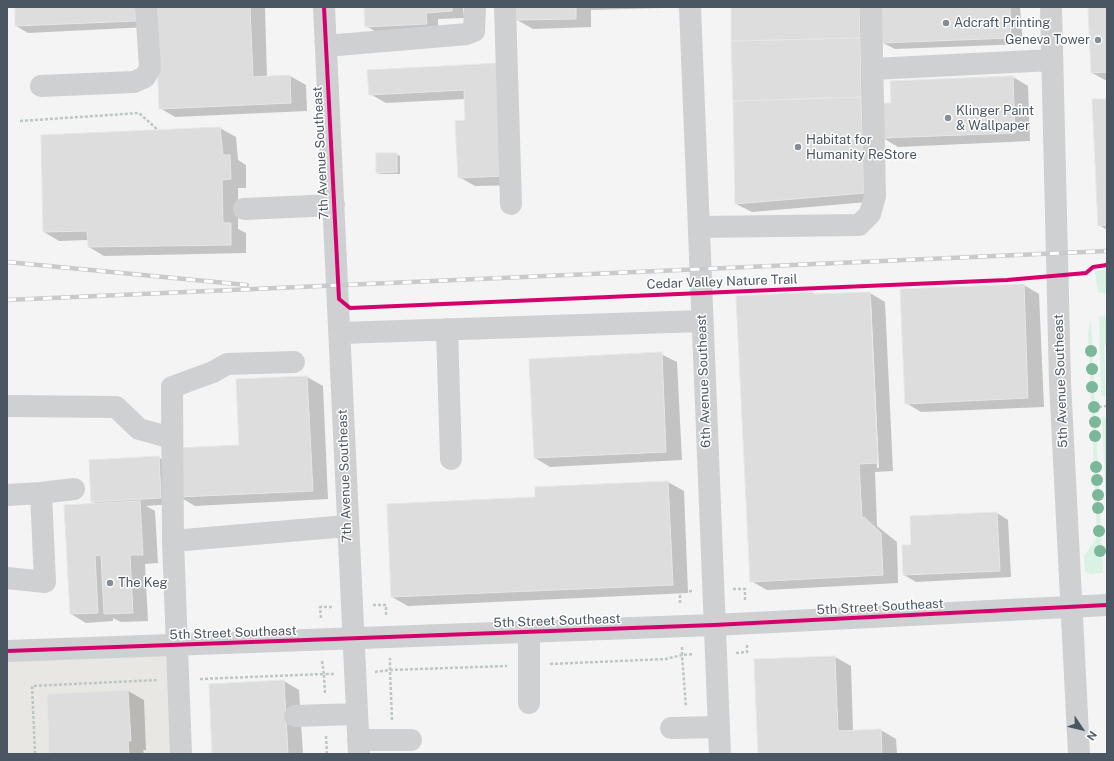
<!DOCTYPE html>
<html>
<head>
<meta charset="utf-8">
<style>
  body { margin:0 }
  #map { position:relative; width:1114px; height:761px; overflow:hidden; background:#f4f4f4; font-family:"Public Sans",sans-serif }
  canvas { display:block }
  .frame { position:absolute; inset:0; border:8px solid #4a5661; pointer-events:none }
  .north { position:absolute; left:1062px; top:709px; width:40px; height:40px; -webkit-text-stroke:3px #fff; paint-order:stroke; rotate:125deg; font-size:11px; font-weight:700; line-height:16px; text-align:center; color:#4a5661 }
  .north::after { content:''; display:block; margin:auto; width:14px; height:18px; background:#4a5661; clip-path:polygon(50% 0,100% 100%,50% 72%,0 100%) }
</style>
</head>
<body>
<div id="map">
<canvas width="1114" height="761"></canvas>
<div class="frame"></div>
<div class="north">N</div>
</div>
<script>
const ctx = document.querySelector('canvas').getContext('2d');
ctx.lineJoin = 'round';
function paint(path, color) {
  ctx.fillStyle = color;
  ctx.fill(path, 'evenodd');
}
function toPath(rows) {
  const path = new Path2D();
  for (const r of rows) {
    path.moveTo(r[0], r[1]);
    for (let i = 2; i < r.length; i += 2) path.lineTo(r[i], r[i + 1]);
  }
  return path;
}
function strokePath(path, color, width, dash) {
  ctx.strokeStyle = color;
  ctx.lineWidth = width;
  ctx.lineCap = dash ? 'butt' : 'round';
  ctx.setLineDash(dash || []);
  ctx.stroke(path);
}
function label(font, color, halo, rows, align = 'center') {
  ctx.font = font + ' "Public Sans",sans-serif';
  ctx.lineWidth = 3;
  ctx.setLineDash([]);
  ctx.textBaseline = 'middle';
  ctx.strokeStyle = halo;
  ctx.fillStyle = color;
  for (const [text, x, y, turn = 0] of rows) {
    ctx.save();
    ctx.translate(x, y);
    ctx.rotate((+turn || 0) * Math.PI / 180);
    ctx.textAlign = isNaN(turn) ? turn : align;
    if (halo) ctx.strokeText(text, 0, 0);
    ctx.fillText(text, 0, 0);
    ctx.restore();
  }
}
const commercial = toPath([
  [176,645,181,754,7,754,7,651]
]);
const green = toPath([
  [1107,269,1107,293,1098,293,1095,271],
  [1099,316,1107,317,1107,345,1104,345,1106,396,1101,396],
  [1091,319,1103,573,1092,574,1085,572,1084,556,1097,537,1088,332],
  [1102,417,1107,417,1107,527]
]);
const shadow = toPath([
  [18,7,147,7,148,27,28,33,16,26],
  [156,7,265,7,267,77,290,76,306,85,307,111,175,117,160,108],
  [365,7,463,7,464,18,438,19,438,31,378,33,366,26],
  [517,7,664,7,664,8,591,10,591,27,533,29,517,20],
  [731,7,874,7,879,201,752,212,736,204],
  [882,7,1020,7,1023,44,895,49,883,43],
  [1089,7,1107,7,1107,81,1092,73],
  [500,64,520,185,475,186,459,177,466,121,465,99,386,103,370,94],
  [1013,77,1028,86,1030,141,898,147,883,138,892,104],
  [1107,100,1107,230,1099,225],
  [220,128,236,137,238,160,246,165,246,188,238,188,238,229,246,233,246,253,104,256,89,247,88,240,59,241,44,232,42,136],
  [396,154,400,156,400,174,380,174,377,172],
  [1024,285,1039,294,1044,407,921,412,906,403],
  [870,293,885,302,893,471,875,472,877,526,897,542,898,583,767,590,751,581],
  [869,300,871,300,879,468,877,468],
  [661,354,677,362,682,460,550,467,535,458],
  [307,377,323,386,328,499,195,506,180,497,240,446],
  [158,457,170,464,172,504,146,506,155,511,158,563,145,564,148,621,121,622,113,618,113,621,86,623,71,614,98,505,92,501],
  [668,482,684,491,688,593,408,606,392,597,536,498,536,488],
  [997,513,1008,520,1011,577,916,582,904,575,912,546],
  [835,657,851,666,853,731,881,730,896,739,897,754,759,754,755,660],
  [284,681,299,690,303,754,213,754],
  [128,691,144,700,146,750,143,750,144,754,50,754,48,695]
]);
const building = toPath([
  [16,7,135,7,136,21,15,26,15,9,16,7],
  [155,7,250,7,253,77,290,75,291,103,159,109,155,7],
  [364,7,452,7,452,11,426,13,427,24,365,27,364,7],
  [516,7,576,7,576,19,516,20,516,7],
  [731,7,859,7,860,38,731,41,731,7],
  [881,7,1010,7,1011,38,882,43,881,7],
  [1088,7,1107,7,1107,72,1091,73,1088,7],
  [860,38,861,97,733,101,731,41,860,38],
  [500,63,505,176,458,178,455,121,465,120,464,90,369,95,367,70,500,63],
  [1013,76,1015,133,882,138,881,103,891,103,890,81,1013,76],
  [861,97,864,193,735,204,733,101,861,97],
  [1092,99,1107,99,1107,225,1098,226,1092,99],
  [220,127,223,155,230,155,231,179,222,180,223,223,231,223,231,245,88,247,87,231,43,232,41,135,220,127],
  [376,153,397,153,397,172,376,173,376,153],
  [1024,284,1028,398,905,404,900,289,1024,284],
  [813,292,814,294,870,292,878,463,859,464,862,518,864,517,881,533,883,575,750,582,736,296,813,292],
  [662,352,666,452,534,458,529,359,662,352],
  [307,376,313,491,179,497,177,448,239,445,236,379,307,376],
  [159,456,161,498,91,502,89,460,159,456],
  [668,481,673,585,391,597,387,504,535,497,535,487,668,481],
  [140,501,143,555,130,555,133,613,104,614,101,555,95,556,98,613,70,614,64,505,140,501],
  [997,512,1000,571,903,575,902,545,911,545,910,516,997,512],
  [835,656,838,731,881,729,882,754,758,754,754,659,835,656],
  [284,680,288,754,212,754,209,684,284,680],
  [128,690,131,741,128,741,129,754,49,754,47,694,128,690]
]);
const path = toPath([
  [20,121,139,113,158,130],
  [1104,265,1107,263],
  [1099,407,1107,406],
  [733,589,745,589,745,600],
  [680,603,680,592,693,591],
  [373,605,386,605,386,615],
  [321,618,320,607,332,607],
  [682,647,682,655,694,654],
  [736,653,747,652,747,643],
  [322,661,324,674,335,674],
  [550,664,666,659,682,655,686,707],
  [375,672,390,670,390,658],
  [200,679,324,674,325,695],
  [392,720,390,670,507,666],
  [326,736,327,754],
  [35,754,32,686,157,680]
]);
const minor = toPath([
  [324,7,359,754],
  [505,7,511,204],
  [690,7,720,754],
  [1051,7,1060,382,1079,754],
  [326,46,467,34,474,31,475,7],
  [873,69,1052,60],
  [41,86,134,82,145,77,150,68,146,7],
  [244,209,334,205],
  [699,227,859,225,870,214,875,196,871,7],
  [447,329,451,459],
  [340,333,702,321],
  [7,406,116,407,139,429,172,438],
  [7,495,41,493,74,489],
  [173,541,172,387,213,372,227,364,294,362],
  [7,578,45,582,41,493],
  [529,632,529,703],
  [7,651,714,625,1107,605],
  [295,716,356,714],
  [671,728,719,727],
  [358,740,411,740],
  [181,754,173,541,347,526]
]);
const rail = toPath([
  [7,262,247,285],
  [7,300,1107,251]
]);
const cycleway = toPath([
  [324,7,339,299,350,308,1007,280,1086,273,1093,267,1107,265],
  [7,651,714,625,1107,605]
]);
const trees = [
  [1091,351],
  [1092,369],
  [1092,387],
  [1094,407],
  [1095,422],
  [1095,436],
  [1096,467],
  [1097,480],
  [1098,495],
  [1098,508],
  [1099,531],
  [1100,551]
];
const markers = [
  [946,23,4,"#868d94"],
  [1098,40,4,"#868d94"],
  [948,118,4,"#868d94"],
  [798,147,4,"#868d94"],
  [110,583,4,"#868d94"]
];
const poiNames = [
  ["Adcraft Printing",954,23],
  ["Geneva Tower",1090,40,"right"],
  ["Klinger Paint",956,111],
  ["& Wallpaper",956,126],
  ["Habitat for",806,140],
  ["Humanity ReStore",806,155],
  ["The Keg",118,583]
];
const streetNames = [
  ["7th Avenue Southeast",321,153,-93],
  ["Cedar Valley Nature Trail",722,282,-2],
  ["6th Avenue Southeast",704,381,-92],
  ["5th Avenue Southeast",1061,381,-92],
  ["7th Avenue Southeast",345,476,-92],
  ["5th Street Southeast",880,607,-3],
  ["5th Street Southeast",557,621,-2],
  ["5th Street Southeast",233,633,-2]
];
paint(commercial, '#e8e7e3');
paint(green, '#d9f2e3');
paint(shadow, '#0003');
paint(building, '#ddddde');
strokePath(building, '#e5e6e7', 1);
strokePath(path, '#bcc7c4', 2.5, [3, 2]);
strokePath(minor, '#ced0d2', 22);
strokePath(rail, '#c9cacc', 4.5);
strokePath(rail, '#fff', 3, [9]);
strokePath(cycleway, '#d6006c', 4);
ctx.fillStyle = '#7ab899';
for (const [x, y] of trees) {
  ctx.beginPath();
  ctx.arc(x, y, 6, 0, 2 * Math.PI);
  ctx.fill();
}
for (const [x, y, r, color] of markers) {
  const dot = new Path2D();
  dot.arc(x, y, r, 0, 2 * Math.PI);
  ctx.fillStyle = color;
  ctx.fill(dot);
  strokePath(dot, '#fff', 1.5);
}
label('13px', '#4a5661', '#fff', poiNames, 'left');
label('13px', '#4a5661', '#fff', streetNames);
</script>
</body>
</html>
